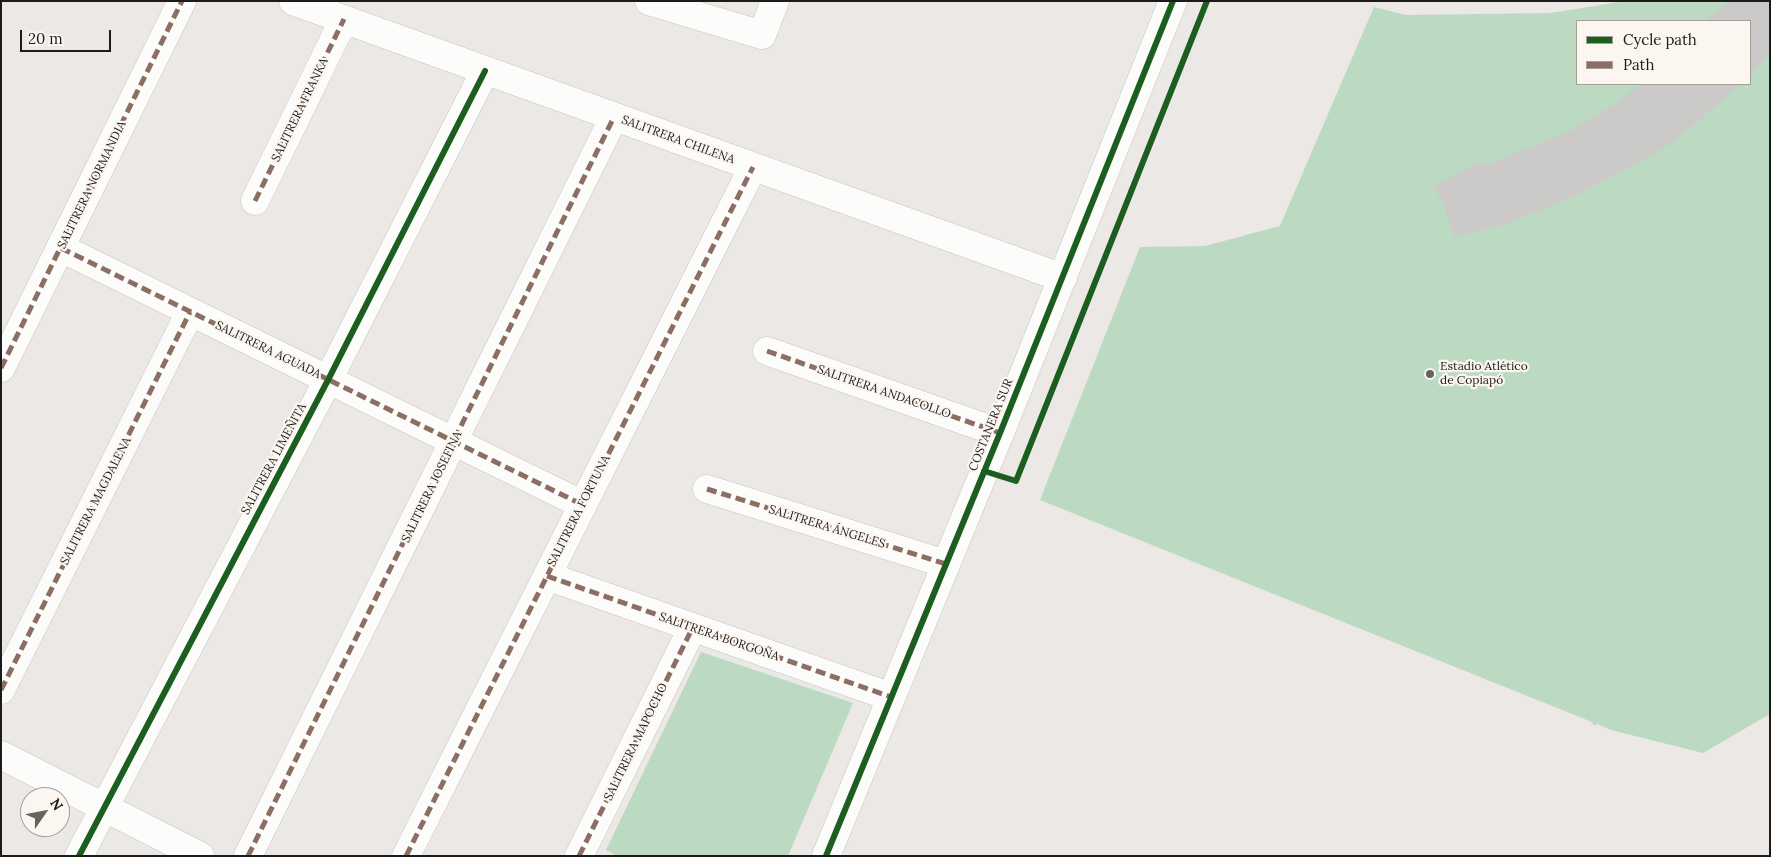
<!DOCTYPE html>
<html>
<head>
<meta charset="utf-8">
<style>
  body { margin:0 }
  #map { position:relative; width:1771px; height:857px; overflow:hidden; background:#ebe8e6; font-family:Lora,serif }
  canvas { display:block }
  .frame { position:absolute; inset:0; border:2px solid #1d1b19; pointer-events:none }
  .legend { position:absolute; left:1576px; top:20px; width:175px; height:65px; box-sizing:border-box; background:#fcf6f0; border:1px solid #a39e9a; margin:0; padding:6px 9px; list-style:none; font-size:15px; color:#1d1b19 }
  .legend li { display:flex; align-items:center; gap:10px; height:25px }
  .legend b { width:25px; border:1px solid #a39e9a }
  .north { position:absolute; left:20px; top:787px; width:50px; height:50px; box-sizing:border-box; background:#fcf6f0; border:1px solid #a39e9a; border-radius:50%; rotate:57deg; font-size:14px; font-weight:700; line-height:20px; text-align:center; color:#1d1b19 }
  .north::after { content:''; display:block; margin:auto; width:18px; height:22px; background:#656361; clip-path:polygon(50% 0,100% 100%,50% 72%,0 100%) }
  .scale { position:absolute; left:20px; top:30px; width:91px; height:22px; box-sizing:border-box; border:2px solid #1d1b19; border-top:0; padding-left:6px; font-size:15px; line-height:18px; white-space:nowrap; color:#1d1b19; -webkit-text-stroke:4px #fcf6f0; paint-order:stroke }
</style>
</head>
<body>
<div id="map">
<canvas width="1771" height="857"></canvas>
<div class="frame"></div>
<ul class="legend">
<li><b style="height:6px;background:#1b5e20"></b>Cycle path</li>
<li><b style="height:6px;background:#8d6e63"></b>Path</li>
</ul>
<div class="north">N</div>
<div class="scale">20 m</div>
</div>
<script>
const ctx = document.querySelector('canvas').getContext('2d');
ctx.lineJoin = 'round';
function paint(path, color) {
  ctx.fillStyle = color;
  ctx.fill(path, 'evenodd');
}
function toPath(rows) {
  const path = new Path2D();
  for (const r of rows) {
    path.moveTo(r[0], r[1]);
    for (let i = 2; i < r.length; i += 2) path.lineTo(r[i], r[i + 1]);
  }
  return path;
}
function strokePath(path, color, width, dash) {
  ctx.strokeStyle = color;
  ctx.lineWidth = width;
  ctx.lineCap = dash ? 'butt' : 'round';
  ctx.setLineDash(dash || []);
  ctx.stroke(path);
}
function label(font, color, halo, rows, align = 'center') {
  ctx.font = font + ' Lora,serif';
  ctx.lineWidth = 4.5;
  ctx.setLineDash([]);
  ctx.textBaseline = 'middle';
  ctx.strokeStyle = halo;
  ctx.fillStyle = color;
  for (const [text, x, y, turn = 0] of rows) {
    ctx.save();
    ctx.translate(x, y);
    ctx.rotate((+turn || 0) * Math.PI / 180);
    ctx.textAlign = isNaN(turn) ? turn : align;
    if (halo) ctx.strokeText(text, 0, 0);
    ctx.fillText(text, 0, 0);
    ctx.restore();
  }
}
const green = toPath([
  [1625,1,1770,1,1770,714,1703,753,1611,730,1597,724,1594,726,1592,722,1040,500,1140,247,1205,246,1280,226,1374,7,1406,15,1551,13],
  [1577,21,1750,21,1750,84,1577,84],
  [701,652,853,703,788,856,617,856,606,850]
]);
const building = toPath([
  [1730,1,1770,1,1770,53,1750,74,1750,21,1705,21],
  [1642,84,1740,84,1687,131,1661,150,1632,166,1573,197,1505,224,1454,237,1443,203,1433,187,1480,161,1483,167,1569,131,1613,105]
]);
const minor = toPath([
  [293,1,1063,278],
  [649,1,762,35,775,1],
  [255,201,344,19],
  [61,248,583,505],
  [767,351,1000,433],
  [1,368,182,1],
  [707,489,946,564],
  [547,576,891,697],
  [1,690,190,312],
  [1,755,200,856],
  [79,856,328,380,485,71],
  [248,856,614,117],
  [406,856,753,167],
  [579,856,693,627],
  [826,856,1000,433,1173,1]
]);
const quiet = toPath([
  [255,201,344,19],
  [61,248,583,505],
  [767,351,1000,433],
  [1,368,182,1],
  [707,489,946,564],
  [547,576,891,697],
  [1,690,190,312],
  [248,856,614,117],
  [406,856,753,167],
  [579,856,693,627]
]);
const cycleway = toPath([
  [984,471,1016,481,1207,1],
  [79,856,328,380,485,71],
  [826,856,1000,433,1173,1]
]);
const markers = [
  [1430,374,5,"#656361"]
];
const streetNames = [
  ["SALITRERA FRANKA",300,110,-64],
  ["SALITRERA CHILENA",678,140,20],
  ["SALITRERA NORMANDIA",92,185,-64],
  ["SALITRERA AGUADA",268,350,26],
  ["SALITRERA ANDACOLLO",884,392,19],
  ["COSTANERA SUR",991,425,-68],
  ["SALITRERA LIMEÑITA",274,459,-62],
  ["SALITRERA JOSEFINA",432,487,-64],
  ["SALITRERA MAGDALENA",96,501,-63],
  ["SALITRERA FORTUNA",579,511,-63],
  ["SALITRERA ÁNGELES",827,527,17],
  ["SALITRERA BORGOÑA",719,637,19],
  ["SALITRERA MAPOCHO",636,742,-64]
];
const poiNames = [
  ["Estadio Atlético",1440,367],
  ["de Copiapó",1440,381]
];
paint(green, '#bcd9c2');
paint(building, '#ccc9c9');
strokePath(minor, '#c8c5c3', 29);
strokePath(minor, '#fcfcfb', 28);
strokePath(quiet, '#8d6e63', 5, [10, 5]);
strokePath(cycleway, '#1b5e20', 6);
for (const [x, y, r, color] of markers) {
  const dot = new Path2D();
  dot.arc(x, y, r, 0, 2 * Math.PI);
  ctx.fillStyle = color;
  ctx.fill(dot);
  strokePath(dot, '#fcf6f0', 2);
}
label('12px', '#1d1b19', '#fcf6f0', streetNames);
label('12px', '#1d1b19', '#fcf6f0', poiNames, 'left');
</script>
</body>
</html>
